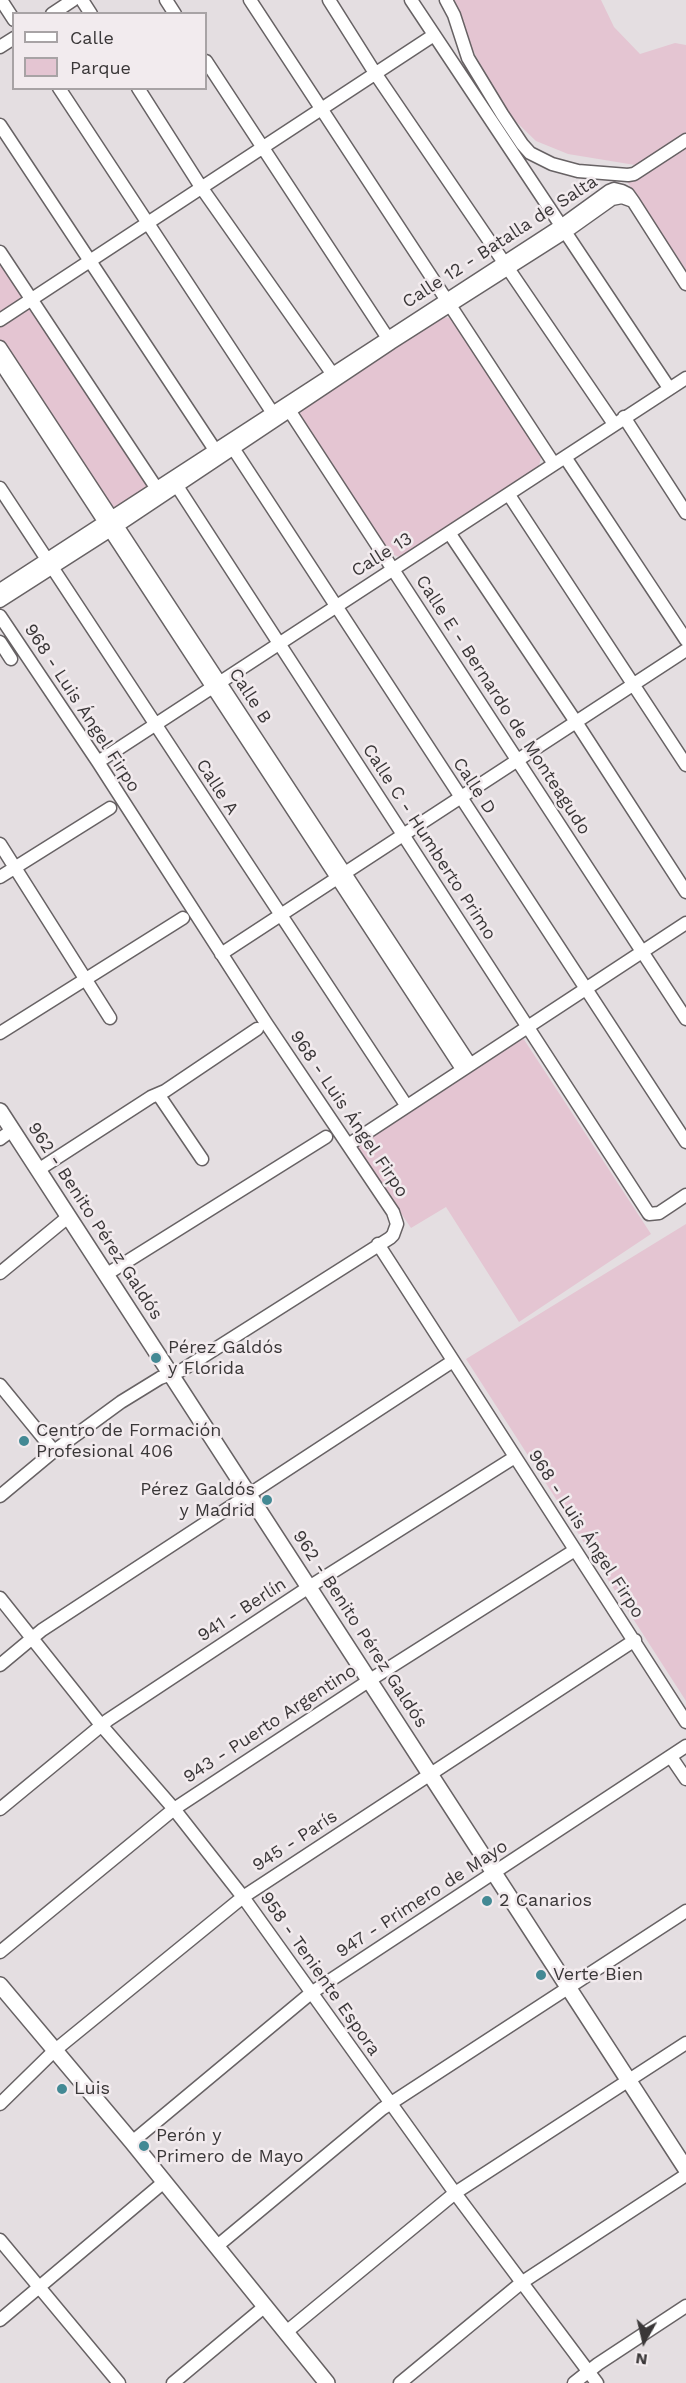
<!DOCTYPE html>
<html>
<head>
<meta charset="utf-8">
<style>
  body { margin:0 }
  #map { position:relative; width:686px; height:2383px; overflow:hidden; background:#e4dee1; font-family:"Work Sans",sans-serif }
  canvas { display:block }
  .legend { position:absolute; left:12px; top:12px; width:195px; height:78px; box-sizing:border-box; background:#f2ebee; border:2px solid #a8a3a5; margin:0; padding:8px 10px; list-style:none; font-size:18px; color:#3a3738 }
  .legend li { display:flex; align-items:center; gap:12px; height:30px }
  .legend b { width:30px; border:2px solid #a8a3a5 }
  .north { position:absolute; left:614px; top:2311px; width:60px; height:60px; -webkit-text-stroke:4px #f2ebee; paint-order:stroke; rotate:188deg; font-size:16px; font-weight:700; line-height:24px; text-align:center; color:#3a3738 }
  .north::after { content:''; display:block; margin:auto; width:21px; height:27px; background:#3a3738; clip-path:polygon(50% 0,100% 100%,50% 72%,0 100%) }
</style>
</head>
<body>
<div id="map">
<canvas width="686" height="2383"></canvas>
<ul class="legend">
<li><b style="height:8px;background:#fff"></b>Calle</li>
<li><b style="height:16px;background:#e4c5d2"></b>Parque</li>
</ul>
<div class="north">N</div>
</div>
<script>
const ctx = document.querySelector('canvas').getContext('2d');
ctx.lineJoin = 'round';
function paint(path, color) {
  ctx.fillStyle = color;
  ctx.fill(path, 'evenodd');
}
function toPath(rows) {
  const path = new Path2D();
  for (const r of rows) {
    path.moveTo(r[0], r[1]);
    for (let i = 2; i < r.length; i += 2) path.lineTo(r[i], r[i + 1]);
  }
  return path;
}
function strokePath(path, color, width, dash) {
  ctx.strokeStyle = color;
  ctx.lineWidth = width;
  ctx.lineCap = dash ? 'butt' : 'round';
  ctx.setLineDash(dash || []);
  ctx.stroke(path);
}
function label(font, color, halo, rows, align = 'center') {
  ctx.font = font + ' "Work Sans",sans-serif';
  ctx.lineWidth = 5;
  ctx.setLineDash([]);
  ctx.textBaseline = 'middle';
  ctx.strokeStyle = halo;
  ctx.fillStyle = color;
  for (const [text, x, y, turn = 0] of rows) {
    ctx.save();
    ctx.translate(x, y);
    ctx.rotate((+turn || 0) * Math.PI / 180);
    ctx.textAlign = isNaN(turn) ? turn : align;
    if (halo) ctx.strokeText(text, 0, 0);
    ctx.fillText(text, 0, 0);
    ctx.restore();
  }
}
const green = toPath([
  [451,0,601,0,614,27,640,54,675,43,686,45,686,270,626,180,634,174,646,175,661,152,635,165,568,154,536,141,506,112,469,43],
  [0,252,157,489,112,518,0,347],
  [443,317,451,318,541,457,539,466,399,557,389,553,300,417,301,409],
  [523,1038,651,1234,519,1322,446,1207,411,1228,355,1145],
  [686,1224,686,1701,466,1359]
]);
const minor = toPath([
  [1,0,14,20],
  [82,0,91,14],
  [166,0,175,14],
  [250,0,554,464],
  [329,0,375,73,614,424],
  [411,0,669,388],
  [446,0,454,15,468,58,502,114,522,144,530,153,552,164,578,171,628,175,634,174,686,140],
  [52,14,73,0],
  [0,47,14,38],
  [206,61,391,343],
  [59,88,276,418],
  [138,88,201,187,336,379],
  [0,125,219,456],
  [633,201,686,284],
  [0,252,161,495],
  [0,320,434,35],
  [0,347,470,1064],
  [0,362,462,1069],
  [289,410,686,1019],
  [624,417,686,513],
  [233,448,686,1142],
  [565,457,686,640],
  [177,486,647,1211,649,1214,659,1213,686,1195],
  [0,488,406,1105],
  [509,495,686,765],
  [450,534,576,722,686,892],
  [0,590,562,225,609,191,614,189,622,191,628,194,633,201,622,197,612,199,567,231,391,343,117,526,0,601],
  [0,616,98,762,266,1023,393,1212,397,1224,393,1235,390,1238,182,1370,160,1378,121,1402,54,1451,0,1496],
  [0,642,11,659],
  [98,762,686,378],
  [0,844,110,1018],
  [0,877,110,808],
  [221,954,686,650],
  [0,1033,183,918],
  [158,1094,202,1159],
  [0,1139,12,1130],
  [348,1145,686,923],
  [38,1170,151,1097,165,1091,257,1029],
  [378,1244,686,1722],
  [0,1273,68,1217],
  [107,1274,326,1137],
  [0,1385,54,1451],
  [0,1598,101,1725,174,1809,243,1897,455,2193,597,2383],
  [0,1665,42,1630,453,1361],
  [671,1757,686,1779],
  [0,1809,108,1720,309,1587,515,1457],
  [0,1952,174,1809,370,1680,575,1550],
  [0,2104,54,2051,243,1897,635,1640],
  [132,2142,311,1993,686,1746],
  [0,2240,119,2383],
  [216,2247,382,2109,686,1911],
  [0,2320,164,2182],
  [285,2333,455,2193,686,2043],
  [173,2383,264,2307],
  [400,2383,521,2283,686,2175],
  [574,2383,598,2364,686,2306]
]);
const major = toPath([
  [0,1111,686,2169],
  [0,1985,132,2142,327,2383]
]);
const markers = [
  [156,1358,6,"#438994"],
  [24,1441,6,"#438994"],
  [267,1500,6,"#438994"],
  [487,1901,6,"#438994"],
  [541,1975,6,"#438994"],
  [62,2089,6,"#438994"],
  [144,2146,6,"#438994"]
];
const streetNames = [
  ["Calle 12 - Batalla de Salta",500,242,-33],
  ["Calle 13",382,555,-32],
  ["Calle B",250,696,57],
  ["Calle E - Bernardo de Monteagudo",503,705,57],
  ["968 - Luis Ángel Firpo",82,708,57],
  ["Calle D",474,786,57],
  ["Calle A",217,787,57],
  ["Calle C - Humberto Primo",429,842,57],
  ["968 - Luis Ángel Firpo",349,1114,56],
  ["962 - Benito Pérez Galdós",95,1221,57],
  ["968 - Luis Ángel Firpo",586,1534,57],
  ["941 - Berlín",242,1610,-33],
  ["962 - Benito Pérez Galdós",360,1629,57],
  ["943 - Puerto Argentino",270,1724,-33],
  ["945 - París",295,1841,-33],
  ["947 - Primero de Mayo",422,1899,-33],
  ["958 - Teniente Espora",320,1974,55]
];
const poiNames = [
  ["Pérez Galdós",168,1348],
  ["y Florida",168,1369],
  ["Centro de Formación",36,1431],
  ["Profesional 406",36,1452],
  ["Pérez Galdós",255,1490,"right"],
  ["y Madrid",255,1511,"right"],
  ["2 Canarios",499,1901],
  ["Verte Bien",553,1975],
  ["Luis",74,2089],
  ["Perón y",156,2136],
  ["Primero de Mayo",156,2157]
];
paint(green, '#e4c5d2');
strokePath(minor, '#676264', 15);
strokePath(major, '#676264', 18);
strokePath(minor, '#fff', 12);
strokePath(major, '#fff', 15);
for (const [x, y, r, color] of markers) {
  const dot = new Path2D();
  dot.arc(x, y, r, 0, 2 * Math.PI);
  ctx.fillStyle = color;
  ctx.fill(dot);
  strokePath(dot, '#f2ebee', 2);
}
label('18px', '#3a3738', '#f2ebee', streetNames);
label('18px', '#3a3738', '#f2ebee', poiNames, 'left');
</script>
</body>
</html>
